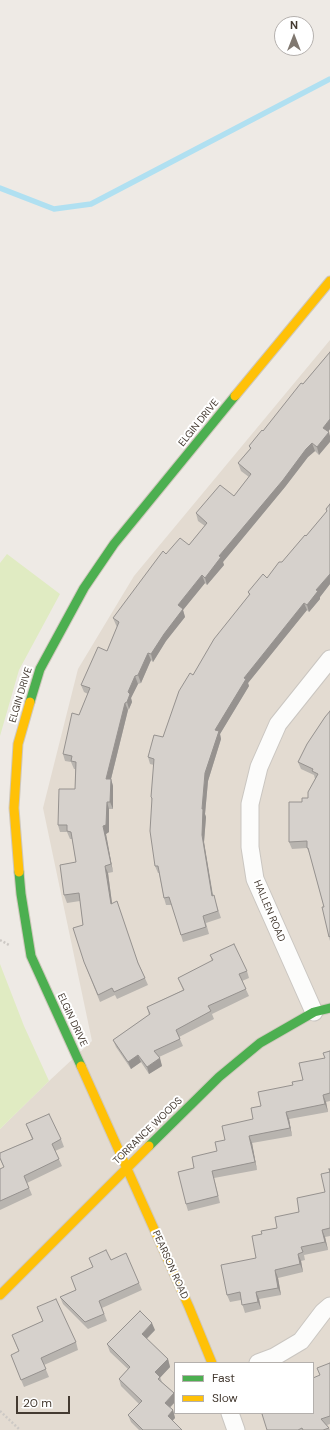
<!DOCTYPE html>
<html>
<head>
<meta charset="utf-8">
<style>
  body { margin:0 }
  #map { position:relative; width:330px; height:1430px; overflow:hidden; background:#eeeae5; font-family:"DM Sans",sans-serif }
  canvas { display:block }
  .legend { position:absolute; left:174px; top:1362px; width:140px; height:52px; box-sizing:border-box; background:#fff; border:1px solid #b4b0ad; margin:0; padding:5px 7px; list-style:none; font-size:12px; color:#443a31 }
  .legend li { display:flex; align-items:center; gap:8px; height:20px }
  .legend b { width:20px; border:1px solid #b4b0ad }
  .north { position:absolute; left:274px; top:16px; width:40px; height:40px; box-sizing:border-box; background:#fff; border:1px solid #b4b0ad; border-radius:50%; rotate:0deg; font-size:11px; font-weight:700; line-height:16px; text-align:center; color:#443a31 }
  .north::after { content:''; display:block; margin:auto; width:14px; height:18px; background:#807870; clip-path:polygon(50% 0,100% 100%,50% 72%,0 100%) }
  .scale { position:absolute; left:16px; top:1396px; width:54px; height:18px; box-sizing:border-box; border:2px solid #443a31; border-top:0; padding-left:5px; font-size:12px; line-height:14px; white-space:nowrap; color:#443a31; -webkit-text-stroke:3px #fff; paint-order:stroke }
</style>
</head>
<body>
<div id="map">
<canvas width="330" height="1430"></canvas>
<ul class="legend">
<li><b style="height:5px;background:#4caf50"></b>Fast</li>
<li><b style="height:5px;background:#ffc107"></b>Slow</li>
</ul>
<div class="north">N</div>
<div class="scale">20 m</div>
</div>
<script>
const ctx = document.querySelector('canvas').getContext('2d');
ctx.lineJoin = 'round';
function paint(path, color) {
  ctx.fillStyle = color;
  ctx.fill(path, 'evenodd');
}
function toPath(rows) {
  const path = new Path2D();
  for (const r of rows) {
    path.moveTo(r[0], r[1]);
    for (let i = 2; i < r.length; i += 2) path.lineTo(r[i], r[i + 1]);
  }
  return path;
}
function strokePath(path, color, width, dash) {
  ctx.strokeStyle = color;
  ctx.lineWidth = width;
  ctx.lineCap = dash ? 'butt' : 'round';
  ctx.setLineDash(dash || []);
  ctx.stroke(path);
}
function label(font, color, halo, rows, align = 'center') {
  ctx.font = font + ' "DM Sans",sans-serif';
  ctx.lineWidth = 4;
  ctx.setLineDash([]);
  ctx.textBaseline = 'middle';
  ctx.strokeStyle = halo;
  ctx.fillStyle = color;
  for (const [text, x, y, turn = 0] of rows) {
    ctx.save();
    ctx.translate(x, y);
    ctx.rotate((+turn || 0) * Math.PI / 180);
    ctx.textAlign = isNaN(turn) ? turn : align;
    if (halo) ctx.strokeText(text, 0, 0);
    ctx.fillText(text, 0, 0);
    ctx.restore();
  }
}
const residential = toPath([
  [330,340,330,1430,0,1430,0,1129,49,1081,92,1041,43,808,78,669,134,576],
  [175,1363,313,1363,313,1413,175,1413]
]);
const green = toPath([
  [7,554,60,594,19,670,0,736,0,563],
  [0,964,24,1026,49,1081,0,1129]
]);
const stream = toPath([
  [0,188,54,209,91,204,330,79]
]);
const path = toPath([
  [0,940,9,945],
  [0,1411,20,1430]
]);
const street = toPath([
  [314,1012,255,879,250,847,250,804,259,767,278,724,330,659],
  [258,1363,274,1357,301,1341,323,1312,330,1306],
  [230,1413,236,1430]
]);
const fast = toPath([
  [30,702,40,669,84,588,114,544,235,396],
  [19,872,21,894,31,956,81,1066],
  [149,1146,219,1077,260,1043,314,1012,330,1008]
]);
const slow = toPath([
  [235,396,330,281],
  [19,872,14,808,18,744,30,702],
  [81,1066,189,1307,212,1363],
  [0,1295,149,1146]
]);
const wall = toPath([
  [330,352,330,429,328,432,319,455,315,451,308,457,285,487,223,562,224,565,207,585,205,583,183,610,185,617,166,641,153,662,151,660,141,683,138,684,131,698,132,702,129,709,128,710,111,779,113,786,113,809,109,809,109,832,106,834,113,872,108,873,112,903,148,985,117,999,115,995,100,1002,84,962,83,925,80,901,67,903,64,895,76,862,72,839,70,839,67,832,60,832,58,825,75,789,75,769,74,769,71,762,65,761,63,754,79,715,88,694,84,692,81,685,107,651,117,627,116,625,113,618,166,554,189,545,205,526,198,521,196,513,234,496,249,477,241,471,238,463,250,449,249,446,263,431],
  [330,504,330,584,320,597,320,599,309,612,307,610,248,683,249,686,220,734,221,739,208,781,205,814,206,817,204,842,213,895,216,903,221,918,206,923,209,934,183,942,172,905,166,905,164,898,159,873,158,873,155,866,152,801,151,797,154,765,150,764,148,757,163,737,193,675,249,595,248,592,267,578,282,562,306,536,327,512,326,509],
  [330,711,330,941,329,937,324,907,310,855,307,848,292,849,289,842,302,802,308,798,315,779,314,775,301,769,298,762],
  [210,955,247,971,249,978,242,981,249,996,212,1014,214,1019,179,1037,183,1046,159,1057,162,1066,149,1074,141,1062,131,1069,116,1047,113,1040,149,1015,147,1007,183,990,178,978,212,961],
  [330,1051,330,1101,326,1102,328,1112,289,1119,292,1136,252,1143,257,1170,214,1178,220,1203,188,1211,186,1204,194,1168,217,1151,225,1140,253,1119,261,1106,293,1085,303,1080,325,1058],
  [26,1124,61,1139,64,1147,55,1151,62,1166,27,1183,32,1195,0,1210,0,1169,4,1168,0,1159,0,1153,32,1139],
  [330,1169,330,1236,325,1237,328,1250,304,1255,305,1260,301,1261,303,1272,278,1278,281,1295,259,1299,261,1309,245,1313,241,1300,230,1302,227,1295,256,1258,262,1234,277,1228,325,1192],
  [89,1258,111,1260,139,1283,142,1290,102,1308,107,1321,88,1329,63,1304,60,1297,76,1290,71,1277,93,1268],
  [37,1307,76,1342,78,1350,44,1365,49,1377,24,1387,11,1355,19,1352,12,1335,43,1321],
  [155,1330,147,1339,168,1359,170,1367,160,1377,162,1382,174,1393,175,1397,175,1402,170,1408,173,1410,175,1418,172,1421,182,1430,139,1430,131,1422,128,1415,139,1404,121,1386,119,1379,128,1369,110,1352,107,1344],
  [330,1363,330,1424,327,1425,329,1428,330,1430,267,1430,313,1413,320,1375]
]);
const shadedWall = toPath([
  [330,419,330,429,326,435,323,428],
  [329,432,330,436,330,442,319,455,317,447],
  [312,443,315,451,308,457,285,487,223,562,224,565,207,585,205,578,219,556,306,449],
  [330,574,330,584,320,597,320,599,309,612,307,605,316,590],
  [202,575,205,583,183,610,185,617,166,641,153,662,151,654,178,605],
  [304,603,307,610,248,683,249,686,220,734,221,739,208,781,205,814,206,817,204,842,214,903,212,896,202,835,202,809,205,773,215,730,244,678],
  [148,653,151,660,141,683,138,675],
  [135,676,138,684,131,698,132,702,129,709,127,702,128,692],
  [125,703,128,710,111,779,113,786,113,809,110,802,106,779],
  [107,802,109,809,109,832,106,834,113,872,111,864,103,826],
  [105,866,108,873,113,911,111,904],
  [138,1055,141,1062,131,1069,128,1062],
  [160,1058,162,1066,149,1074,147,1067],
  [323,1095,326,1102,328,1112,325,1104],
  [286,1112,289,1119,292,1136],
  [249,1136,252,1143,257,1170,255,1162],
  [322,1230,325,1237,328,1250,325,1242],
  [298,1254,301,1261,303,1272,300,1264],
  [275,1270,278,1278,281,1295,278,1288],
  [256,1292,259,1299,261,1309,258,1302],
  [152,1323,155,1330,144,1341,142,1334],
  [168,1359,170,1367,158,1380,155,1372],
  [174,1393,175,1397,175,1402,167,1410,165,1403],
  [173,1410,175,1418,170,1423,168,1416]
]);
const building = toPath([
  [330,352,330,419,323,428,329,432,317,447,312,443,306,449,283,480,219,556,221,557,205,578,202,575,178,605,183,609,164,634,151,654,148,653,138,675,135,676,128,692,130,694,127,702,125,703,106,779,111,779,110,802,107,802,106,825,103,826,111,864,105,866,111,904,117,901,138,963,145,978,114,992,112,988,98,995,84,962,73,928,83,925,79,893,64,895,60,865,76,862,71,832,67,831,67,825,58,825,59,789,75,789,76,762,71,761,72,756,63,754,72,713,79,715,90,688,81,685,98,647,107,651,119,622,113,618,163,551,166,554,180,538,189,545,207,523,196,513,220,485,234,496,251,474,238,463,251,448,249,446,262,430,263,431,301,383,303,384,330,352],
  [330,504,330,574,316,590,318,591,307,605,304,603,244,678,246,679,215,730,219,731,205,773,202,809,203,809,202,835,212,896,214,895,218,911,203,916,206,927,181,935,169,897,164,898,158,866,155,866,150,831,152,798,151,797,154,759,148,757,154,735,163,737,179,691,190,673,193,675,214,639,250,594,248,592,263,574,267,578,279,562,282,562,305,535,306,536,327,511,326,509,330,504],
  [330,711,330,936,329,937,322,907,324,907,308,848,307,848,307,841,289,842,289,802,302,802,302,798,308,798,308,792,318,774,312,771,313,769,298,762,307,744,325,717,330,711],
  [234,944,247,971,239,974,246,989,208,1006,211,1011,176,1030,180,1039,154,1051,160,1058,147,1067,138,1055,128,1062,113,1040,150,1014,147,1007,184,990,178,978,213,960,210,955,234,944],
  [330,1051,330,1093,323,1095,325,1104,286,1112,290,1128,249,1136,255,1162,212,1171,218,1196,186,1204,178,1172,194,1168,192,1157,217,1151,215,1142,225,1140,222,1126,253,1119,251,1108,261,1106,258,1092,293,1085,292,1082,303,1080,299,1063,325,1058,323,1053,330,1051],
  [49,1114,61,1139,52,1144,59,1159,24,1176,29,1188,0,1201,0,1169,4,1167,0,1158,0,1153,33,1139,26,1124,49,1114],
  [329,1169,330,1169,330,1228,322,1230,325,1242,301,1247,303,1252,298,1254,300,1264,275,1270,278,1288,256,1292,258,1302,242,1305,240,1292,227,1295,221,1265,256,1258,252,1236,262,1234,261,1231,277,1228,275,1217,299,1212,297,1198,325,1192,321,1174,330,1172,329,1169],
  [106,1250,111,1260,126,1253,139,1283,99,1301,104,1314,85,1322,60,1297,76,1290,71,1277,93,1267,89,1258,106,1250],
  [56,1299,76,1342,41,1358,46,1369,21,1380,11,1355,19,1351,12,1335,43,1321,37,1307,56,1299],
  [140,1311,152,1323,142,1334,168,1359,155,1372,160,1377,158,1379,174,1393,165,1403,173,1410,168,1416,182,1430,143,1430,128,1415,142,1401,119,1379,130,1367,107,1344,140,1311],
  [330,1363,330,1416,321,1419,329,1428,323,1430,303,1430,302,1428,298,1430,267,1430,262,1414,265,1413,313,1413,313,1378,320,1375,317,1368,330,1363]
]);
const streetNames = [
  ["ELGIN DRIVE",199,423,-51],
  ["ELGIN DRIVE",21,695,-73],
  ["HALLEN ROAD",269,911,67],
  ["ELGIN DRIVE",72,1020,65],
  ["TORRANCE WOODS",148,1131,-44],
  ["PEARSON ROAD",170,1265,66]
];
paint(residential, '#e3dbd1');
paint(green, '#e0ebc2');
strokePath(stream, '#b0e0f1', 5.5);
strokePath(street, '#cac6c1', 19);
strokePath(fast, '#cfc8bc', 11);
strokePath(slow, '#cfc8bc', 11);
strokePath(path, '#cdc9c5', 2.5, [2, 2]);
strokePath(street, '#fcfcfb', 17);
strokePath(fast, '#4caf50', 9);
strokePath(slow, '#ffc107', 9);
paint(wall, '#b8b4af');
paint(shadedWall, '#96928f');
paint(building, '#d6d1cc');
strokePath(building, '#96928f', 1);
label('10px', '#443a31', '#fff', streetNames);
</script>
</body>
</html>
